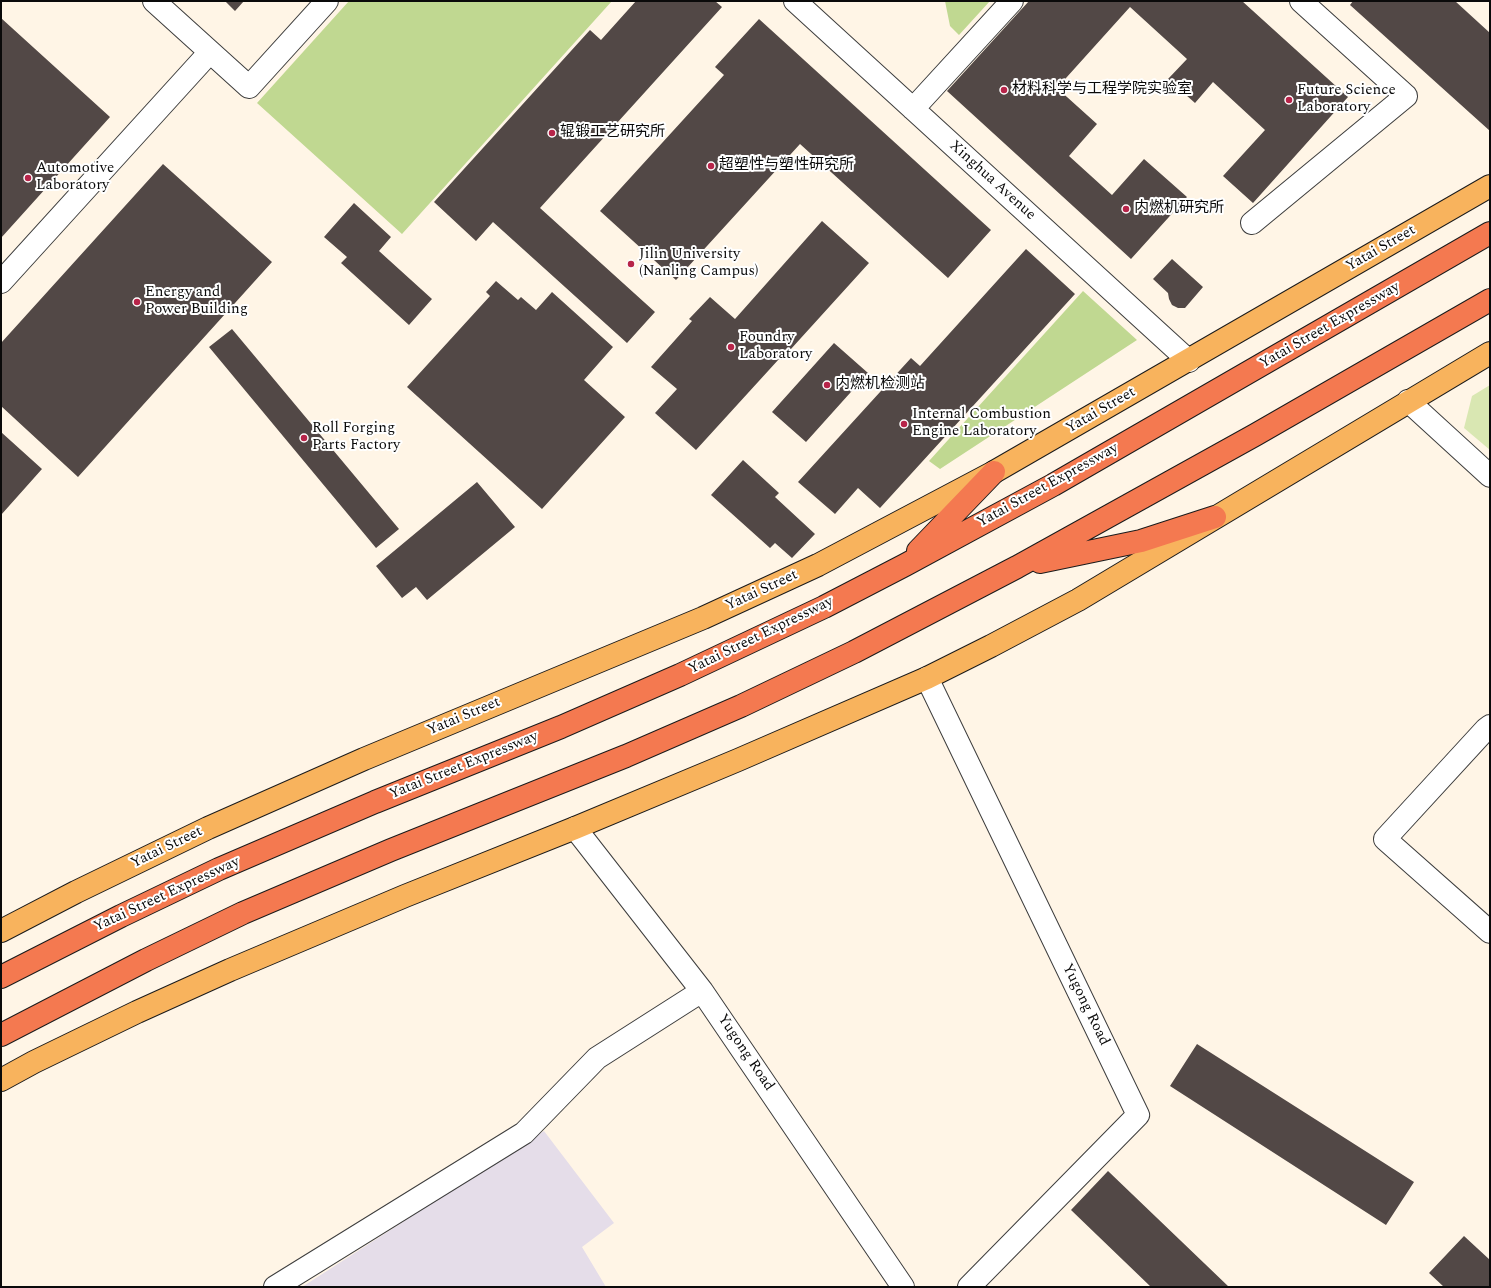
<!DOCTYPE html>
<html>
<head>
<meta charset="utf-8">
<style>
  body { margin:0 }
  #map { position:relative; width:1491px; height:1288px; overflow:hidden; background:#fff5e6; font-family:Spectral,serif }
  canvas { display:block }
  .frame { position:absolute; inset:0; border:2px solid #0a0a0a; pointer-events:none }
</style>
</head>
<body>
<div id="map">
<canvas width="1491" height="1288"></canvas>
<div class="frame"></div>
</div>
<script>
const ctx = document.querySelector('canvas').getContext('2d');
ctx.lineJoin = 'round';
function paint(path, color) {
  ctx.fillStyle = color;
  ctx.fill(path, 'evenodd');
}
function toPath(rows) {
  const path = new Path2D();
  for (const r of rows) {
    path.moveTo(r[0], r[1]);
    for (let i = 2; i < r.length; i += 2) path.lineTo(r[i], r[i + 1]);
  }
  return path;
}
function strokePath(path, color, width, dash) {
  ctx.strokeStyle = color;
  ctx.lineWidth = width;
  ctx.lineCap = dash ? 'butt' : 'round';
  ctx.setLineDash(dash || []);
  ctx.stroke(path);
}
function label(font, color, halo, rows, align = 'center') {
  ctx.font = font + ' Spectral,"Noto Sans SC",serif';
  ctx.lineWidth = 4;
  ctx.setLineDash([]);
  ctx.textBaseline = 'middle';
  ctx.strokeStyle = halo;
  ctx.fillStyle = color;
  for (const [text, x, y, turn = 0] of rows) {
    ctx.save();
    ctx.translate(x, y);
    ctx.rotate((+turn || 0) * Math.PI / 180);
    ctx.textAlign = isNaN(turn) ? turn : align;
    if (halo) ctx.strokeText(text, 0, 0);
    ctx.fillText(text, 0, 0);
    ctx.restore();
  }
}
const industrial = toPath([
  [544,1131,614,1223,582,1247,606,1287,302,1287]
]);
const green = toPath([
  [1490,385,1490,450,1464,428,1472,396]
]);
const forest = toPath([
  [349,1,612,1,402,234,257,103],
  [945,1,990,1,959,35,950,26],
  [1083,291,1137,340,940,469,929,461]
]);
const building = toPath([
  [225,1,244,1,235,11],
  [636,1,715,1,722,7,540,208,655,312,627,343,493,222,476,241,434,202,590,30,601,40],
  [1029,1,1242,1,1348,97,1253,203,1223,176,1265,130,1213,82,1195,103,1168,79,1187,59,1130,7,1057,88,1097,124,1069,156,1112,195,1144,159,1187,197,1131,259,947,91],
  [1353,1,1455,1,1490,33,1490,131,1350,5],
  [1,18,110,117,1,238],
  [759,19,991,230,948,278,800,144,676,280,600,211,724,75,715,67],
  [163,164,272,262,78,477,1,406,1,343],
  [354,203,391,237,379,251,432,299,409,325,341,263,347,257,324,237],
  [822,221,869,263,781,360,779,359,696,450,655,413,677,389,651,367,692,321,689,319,710,297,735,319],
  [1026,249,1075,294,880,508,858,488,835,514,798,482,911,358,920,366],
  [1172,259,1203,287,1185,308,1178,308,1172,305,1169,299,1168,293,1153,279],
  [496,281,518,300,521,297,536,310,552,292,613,347,584,380,625,417,542,509,407,387,490,296,486,292],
  [232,329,399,529,376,548,209,347],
  [834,343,868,373,806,442,772,412],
  [1,432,42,469,1,515],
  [743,460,779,493,775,497,815,534,792,558,775,543,770,548,711,495],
  [477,482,515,527,427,600,416,587,402,598,376,566],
  [1197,1044,1414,1182,1386,1225,1170,1086],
  [1108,1171,1229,1287,1151,1287,1071,1210],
  [1464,1236,1490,1260,1490,1287,1444,1287,1429,1273]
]);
const minor = toPath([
  [154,1,249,87,327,1],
  [795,1,1189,361],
  [913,109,1012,1],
  [1252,223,1406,96,1301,1],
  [1,282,210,52],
  [1408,401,1490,476],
  [927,678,1138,1115,969,1287],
  [1490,726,1486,729,1385,839,1490,932],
  [575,828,702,991,903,1287],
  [275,1287,524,1133,597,1058,702,991]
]);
const major = toPath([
  [1,931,76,892,208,828,364,759,703,618,818,565,994,472,1490,186],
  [1,1080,34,1062,137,1012,230,970,405,896,575,828,738,760,927,678,991,646,1078,600,1490,353]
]);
const highway = toPath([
  [918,551,994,472],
  [1040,562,1141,541,1215,517],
  [1,977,121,916,219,869,375,802,561,727,680,675,824,607,905,565,1053,485,1490,233],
  [1,1035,146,960,243,913,391,850,626,756,741,706,854,652,1017,567,1255,435,1490,300]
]);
const markers = [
  [1004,90,4,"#b72449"],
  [1289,100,4,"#b72449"],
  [552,133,4,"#b72449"],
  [711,166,4,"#b72449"],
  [28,178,4,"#b72449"],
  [1126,209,4,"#b72449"],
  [631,264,4,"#b72449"],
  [137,302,4,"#b72449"],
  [731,347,4,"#b72449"],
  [827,385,4,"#b72449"],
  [904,424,4,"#b72449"],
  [304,438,4,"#b72449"]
];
const poiNames = [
  ["材料科学与工程学院实验室",1012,90],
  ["Future Science",1297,91],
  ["Laboratory",1297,108],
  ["辊锻工艺研究所",560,133],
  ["超塑性与塑性研究所",719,166],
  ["Automotive",36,169],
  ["Laboratory",36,186],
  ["内燃机研究所",1134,209],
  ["Jilin University",639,255],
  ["(Nanling Campus)",639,272],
  ["Energy and",145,293],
  ["Power Building",145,310],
  ["Foundry",739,338],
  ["Laboratory",739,355],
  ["内燃机检测站",835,385],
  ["Internal Combustion",912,415],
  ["Engine Laboratory",912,432],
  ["Roll Forging",312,429],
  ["Parts Factory",312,446]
];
const streetNames = [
  ["Xinghua Avenue",992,181,42],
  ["Yatai Street",1381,249,-30],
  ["Yatai Street Expressway",1330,326,-30],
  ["Yatai Street",1101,411,-30],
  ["Yatai Street Expressway",1048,486,-29],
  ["Yatai Street",762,591,-25],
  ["Yatai Street Expressway",761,636,-26],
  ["Yatai Street",464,717,-23],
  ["Yatai Street Expressway",464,766,-22],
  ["Yatai Street",167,848,-26],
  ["Yatai Street Expressway",167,895,-25],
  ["Yugong Road",1085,1005,64],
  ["Yugong Road",745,1053,56]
];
paint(industrial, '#e5dde9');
paint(green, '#d9e7b2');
paint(forest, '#c0d891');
paint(building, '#524846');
strokePath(minor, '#3d3d3d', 24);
strokePath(major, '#1b1b1b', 24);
strokePath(highway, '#1b1b1b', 24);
strokePath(minor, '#fff', 22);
strokePath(major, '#f8b35d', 22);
strokePath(highway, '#f47950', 22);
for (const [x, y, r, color] of markers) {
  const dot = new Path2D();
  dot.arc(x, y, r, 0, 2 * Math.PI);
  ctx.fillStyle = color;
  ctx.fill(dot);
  strokePath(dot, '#fff', 1.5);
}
label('15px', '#0a0a0a', '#fff', poiNames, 'left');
label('15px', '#0a0a0a', '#fff', streetNames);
</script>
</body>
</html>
